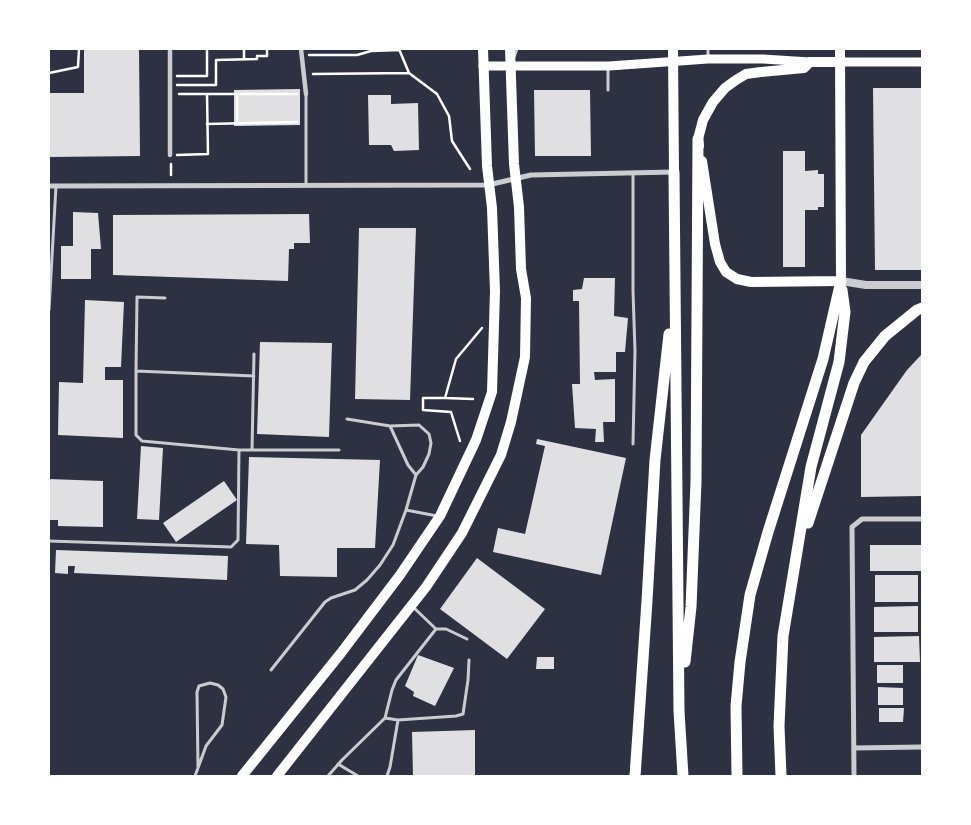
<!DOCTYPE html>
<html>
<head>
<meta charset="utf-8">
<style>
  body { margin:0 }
  #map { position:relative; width:971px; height:825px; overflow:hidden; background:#2d3142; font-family:"Titillium Web",sans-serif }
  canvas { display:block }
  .frame { position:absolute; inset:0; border:50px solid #fff; pointer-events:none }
</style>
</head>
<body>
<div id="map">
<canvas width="971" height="825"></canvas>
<div class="frame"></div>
</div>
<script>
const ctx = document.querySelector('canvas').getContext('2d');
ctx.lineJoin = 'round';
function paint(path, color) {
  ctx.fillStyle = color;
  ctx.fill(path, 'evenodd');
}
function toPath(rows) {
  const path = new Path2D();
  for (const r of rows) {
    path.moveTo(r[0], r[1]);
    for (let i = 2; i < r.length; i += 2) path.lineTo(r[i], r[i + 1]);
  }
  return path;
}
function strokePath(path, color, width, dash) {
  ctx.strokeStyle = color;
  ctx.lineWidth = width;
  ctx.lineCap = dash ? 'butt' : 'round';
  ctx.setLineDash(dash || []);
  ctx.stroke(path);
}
const building = toPath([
  [84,49,139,49,140,156,49,157,49,93,84,93],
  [873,88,922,88,922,270,875,270],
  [300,89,300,125,234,126,234,90],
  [534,90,590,90,591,156,535,156],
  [368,95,391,95,391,104,418,103,419,150,394,151,391,145,369,145],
  [783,151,805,151,805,171,818,170,818,174,824,174,824,207,818,207,818,210,805,210,805,267,783,267],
  [73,212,98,213,101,249,91,249,91,279,61,279,61,246,73,246],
  [309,214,310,243,294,243,294,249,289,249,288,281,113,275,113,215],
  [359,228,416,228,410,400,355,399],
  [584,278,615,278,614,316,628,318,625,352,616,352,616,372,594,372,595,380,615,379,615,422,603,422,604,442,595,442,596,429,575,428,572,384,580,384,579,301,573,301,573,290,582,289],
  [85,300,124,302,121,367,105,367,105,380,123,380,123,438,58,435,59,382,83,383],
  [260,342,332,343,329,437,257,434],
  [922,354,922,496,861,497,861,435,907,370],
  [537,439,626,458,601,575,493,552,498,528,525,534,545,446,536,444],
  [141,446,163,448,159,520,137,519],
  [249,457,380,460,375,548,337,548,337,577,280,576,279,545,246,544],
  [49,479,103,481,103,527,58,526,58,520,49,520],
  [224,481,237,500,176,542,163,523],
  [870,545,922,545,922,571,870,571],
  [56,550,228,556,227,580,74,573,75,566,68,566,68,574,55,573],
  [477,558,545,609,507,659,440,609],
  [875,575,918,575,918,602,875,602],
  [918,606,918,632,874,632,874,607],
  [919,636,920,662,874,662,874,637],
  [418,655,454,668,435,706,413,696,414,692,405,686],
  [537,657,554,657,554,669,536,669],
  [877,665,903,665,903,683,877,683],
  [878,687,903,688,903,705,878,705],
  [879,708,904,708,903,722,879,722],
  [475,730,475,776,413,776,412,732]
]);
const path = toPath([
  [244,49,244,59],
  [399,49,409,73,437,94,449,116,452,141,470,169],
  [309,55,357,55,371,51,399,50],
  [49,73,78,67,79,49],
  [313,74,409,73],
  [177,76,207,76,207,49],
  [177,85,216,85,216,60,257,59,257,56,267,56,267,49],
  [179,94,297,94],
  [237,94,237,124],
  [207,124,297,122],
  [177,155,208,154,207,94],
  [171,164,171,175],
  [445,398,473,399],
  [460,441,451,412,423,410,423,398,445,398,456,359,482,328]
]);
const service = toPath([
  [514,57,517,49],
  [708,58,708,49],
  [608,90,608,68],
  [306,94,306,185],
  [165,298,137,297,136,371,254,376],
  [49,310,56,186],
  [347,419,390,426,419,425,429,434,431,443,429,454,423,467,416,475,406,510,437,516],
  [390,426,408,465,416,475],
  [633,444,635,351,633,291,633,173],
  [239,450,339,450],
  [252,450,254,354],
  [49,541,231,547,238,540,239,450,142,441,136,435,136,371],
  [412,606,436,629,446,629,467,639],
  [271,670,325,602,331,598,355,590,367,580,380,565,393,545,406,510],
  [385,718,398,720,456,716,463,714,468,680,469,660],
  [338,764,358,776],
  [195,776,198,768,206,746,222,725,226,697,223,689,218,685,210,683,199,686,197,692,198,768],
  [328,776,342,760,385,718,392,690,396,680,436,629],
  [387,776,390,767,398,720]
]);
const pedestrian = toPath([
  [170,49,170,155],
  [301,49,306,94]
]);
const minor = toPath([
  [49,186,488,185,531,175,674,172],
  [854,748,922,747],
  [854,776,852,527,862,519,922,519]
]);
const tertiary = toPath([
  [841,281,866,285,922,285]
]);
const secondary = toPath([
  [840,62,922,62],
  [483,66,609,66,708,59,763,59,810,62]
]);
const primary = toPath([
  [673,49,674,172],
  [699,146,698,139,703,120,713,102,725,88,736,80,746,74,761,72,804,68,810,62,840,62],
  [702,161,715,244,720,262,726,272,737,279,751,282,841,281,840,49],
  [242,776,341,653,400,575,440,516,476,440,492,392,495,291,492,208,487,166,483,49],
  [277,776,426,587,462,533,501,455,511,422,525,357,526,298,521,269,519,207,514,164,510,49]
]);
const motorway = toPath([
  [674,172,679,711,683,776],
  [808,523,854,383,864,362,885,336,917,310,922,308],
  [685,662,691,607,696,481,698,139],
  [635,776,647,601,655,460,669,334],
  [737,776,736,706,740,662,750,595,768,532,823,359,841,281],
  [781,776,779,726,783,636,811,467,839,362,845,312,842,290]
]);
paint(building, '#e0e0e3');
strokePath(path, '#fff', 2.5);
strokePath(service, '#caccd0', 3);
strokePath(pedestrian, '#caccd0', 4.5);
strokePath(minor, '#caccd0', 5);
strokePath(tertiary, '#caccd0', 8);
strokePath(secondary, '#fff', 9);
strokePath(primary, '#fff', 10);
strokePath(motorway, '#fff', 11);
</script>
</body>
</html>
